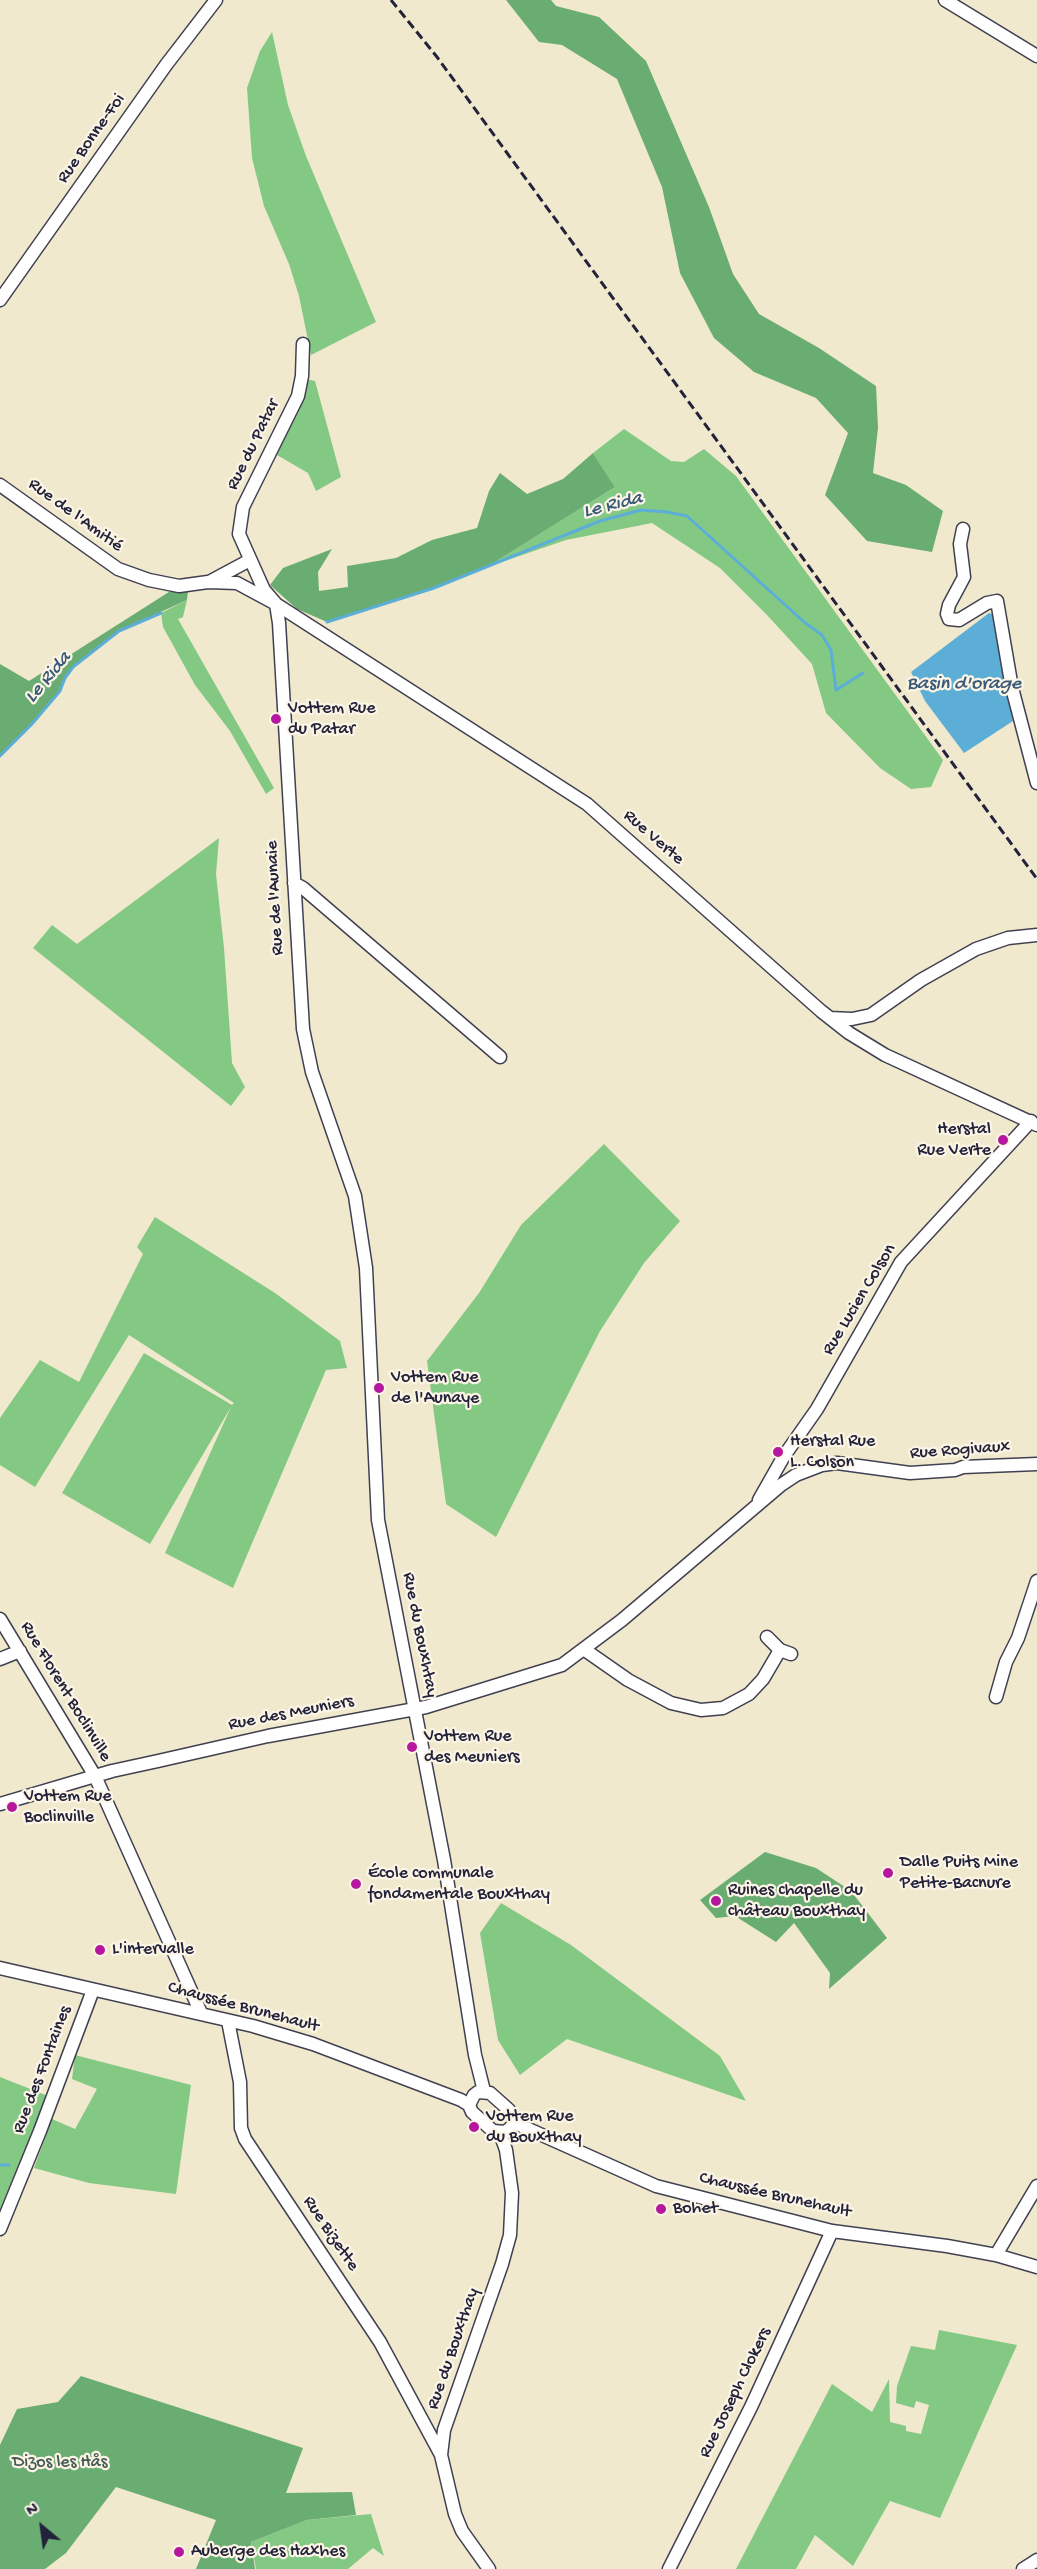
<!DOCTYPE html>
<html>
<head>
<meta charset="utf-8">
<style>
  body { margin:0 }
  #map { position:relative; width:1037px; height:2569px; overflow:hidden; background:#f0e9cd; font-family:"Gochi Hand",sans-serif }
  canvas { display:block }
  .north { position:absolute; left:12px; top:2497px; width:60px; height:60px; -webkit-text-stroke:4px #fcf5e5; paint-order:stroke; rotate:331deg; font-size:16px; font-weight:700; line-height:24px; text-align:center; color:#22223b }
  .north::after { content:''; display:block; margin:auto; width:21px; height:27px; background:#22223b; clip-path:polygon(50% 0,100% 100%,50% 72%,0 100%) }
</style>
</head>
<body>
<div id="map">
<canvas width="1037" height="2569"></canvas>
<div class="north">N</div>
</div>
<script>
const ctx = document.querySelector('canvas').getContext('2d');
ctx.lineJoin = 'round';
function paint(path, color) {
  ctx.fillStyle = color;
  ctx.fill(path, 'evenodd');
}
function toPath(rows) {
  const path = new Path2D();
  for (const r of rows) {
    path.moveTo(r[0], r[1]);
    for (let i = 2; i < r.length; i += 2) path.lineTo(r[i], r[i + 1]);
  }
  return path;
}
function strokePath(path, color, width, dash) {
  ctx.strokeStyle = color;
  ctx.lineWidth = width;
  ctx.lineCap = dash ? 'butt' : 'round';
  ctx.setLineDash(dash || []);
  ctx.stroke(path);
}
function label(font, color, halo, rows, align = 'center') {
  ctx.font = font + ' "Gochi Hand",sans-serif';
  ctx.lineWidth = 4.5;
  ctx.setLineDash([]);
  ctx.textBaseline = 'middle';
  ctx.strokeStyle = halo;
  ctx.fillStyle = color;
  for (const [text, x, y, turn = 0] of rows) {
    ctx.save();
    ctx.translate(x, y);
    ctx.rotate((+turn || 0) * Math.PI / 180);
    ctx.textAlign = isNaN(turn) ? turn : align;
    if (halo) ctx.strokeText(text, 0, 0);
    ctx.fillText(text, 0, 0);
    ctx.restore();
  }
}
const green = toPath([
  [272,32,288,105,306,156,376,322,311,355,299,296,289,264,264,206,252,158,247,88,260,51],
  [306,379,315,381,341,477,316,491,308,473,277,455,294,418],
  [624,429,671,461,684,462,704,449,736,476,943,760,931,787,911,789,880,768,826,713,812,664,767,615,720,568,652,523,566,540,487,567,615,487,593,453],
  [187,600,183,617,178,619,274,788,266,794,230,731,195,685,163,627,161,613],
  [219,838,216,874,224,948,232,1063,245,1087,231,1106,33,948,52,925,77,944],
  [604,1144,680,1221,644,1263,600,1331,496,1537,446,1504,427,1361,479,1293,521,1225],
  [155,1217,275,1293,340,1341,347,1368,326,1370,233,1588,165,1553,231,1407,150,1544,62,1493,144,1353,232,1405,234,1403,129,1335,35,1487,0,1465,0,1418,40,1360,79,1382,143,1254,137,1247],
  [501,1903,571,1945,720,2056,746,2101,567,2039,520,2075,498,2040,480,1933],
  [75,2055,191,2085,176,2194,89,2183,34,2168,52,2119,75,2129,97,2089,72,2079],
  [0,2077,48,2096,0,2222],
  [939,2330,1017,2345,940,2518,890,2501,853,2566,815,2535,796,2569,736,2569,832,2384,872,2412,889,2379,890,2422,906,2426,906,2431,921,2434,929,2405,916,2401,914,2408,896,2403,897,2386,911,2346,935,2350],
  [371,2514,384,2556,373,2548,348,2569,256,2569,251,2542,307,2520]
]);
const forest = toPath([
  [506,0,551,0,556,6,599,17,646,61,709,207,733,274,759,314,819,348,876,386,878,428,873,473,906,485,943,511,932,552,867,541,825,495,848,433,816,398,754,372,714,338,680,273,662,187,617,79,562,45,539,42],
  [593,453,615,487,487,567,405,598,327,622,297,609,270,585,283,568,332,549,318,572,319,591,348,587,347,566,396,558,432,540,477,528,489,491,500,473,527,494,563,479],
  [172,590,188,591,187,600,119,631,73,667,65,678,62,688,32,724,0,756,0,664,29,681],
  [765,1852,816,1868,851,1891,887,1938,829,1989,830,1973,794,1923,776,1942,735,1916,716,1918,700,1900],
  [81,2376,303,2448,286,2493,352,2492,356,2515,307,2520,251,2542,255,2569,196,2569,216,2520,116,2487,66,2553,45,2569,0,2569,0,2445,17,2409,58,2402]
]);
const water = toPath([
  [989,613,992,614,1013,721,964,753,925,701,911,672]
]);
const stream = toPath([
  [327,622,434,588,600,521,641,510,667,512,687,516,804,622,822,635,831,650,836,690,863,673],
  [0,756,32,724,60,691,65,678,73,667,119,631,161,613],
  [0,2165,9,2165]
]);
const minor = toPath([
  [945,0,1037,56],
  [0,300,166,65,216,0],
  [303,344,302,376,298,396,243,507,239,534,264,590,276,604,279,623,303,1029,312,1072,355,1196,366,1268,378,1520,444,1860,475,2055,484,2091],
  [0,485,118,569,149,580,179,586,208,582,237,583,276,604,587,804,821,1011,849,1033,885,1055,1037,1125],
  [963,529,960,544,964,577,949,605,947,614,949,619,959,620,987,603,997,601,1012,688,1037,783],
  [209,582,250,560],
  [294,883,303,888,500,1057],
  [830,1018,852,1019,871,1015,921,980,976,949,1008,938,1037,935],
  [759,1500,784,1456,817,1409,901,1262,1031,1121],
  [0,1619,95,1776,201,2013],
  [585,1650,628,1680,671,1703,701,1710,723,1708,749,1694,763,1679,780,1650,767,1637],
  [780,1650,791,1654],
  [0,1659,20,1651],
  [996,1697,1006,1662,1018,1638,1037,1581],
  [0,1804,112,1771,158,1761,268,1736,426,1707,562,1665,622,1620,781,1485,796,1475,822,1465,837,1463,910,1473,955,1470,963,1467,1037,1464],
  [0,1968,253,2026,313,2044,461,2100,469,2105,472,2112,493,2131,506,2132,515,2123,509,2110,490,2093,478,2092,474,2095,469,2105],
  [228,2021,240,2082,241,2128,245,2139,380,2342,441,2455],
  [515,2123,656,2186,832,2231,947,2246,996,2255,1037,2267],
  [0,2229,40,2131,93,1990],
  [996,2255,1037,2186],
  [489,2569,462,2531,455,2514,441,2455,444,2430,502,2264,510,2235,512,2193,506,2150,500,2133],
  [669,2569,751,2407,832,2231],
  [1023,2569,1037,2560]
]);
const rail = toPath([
  [391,0,437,57,1037,879]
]);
const markers = [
  [276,719,6,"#b5179e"],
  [1003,1140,6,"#b5179e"],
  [379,1388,6,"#b5179e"],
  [778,1452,6,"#b5179e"],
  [412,1747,6,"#b5179e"],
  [12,1807,6,"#b5179e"],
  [888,1873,6,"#b5179e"],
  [356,1884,6,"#b5179e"],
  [716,1901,6,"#b5179e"],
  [100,1950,6,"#b5179e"],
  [474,2127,6,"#b5179e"],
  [661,2209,6,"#b5179e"],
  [179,2552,6,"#b5179e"]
];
const streetNames = [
  ["Rue Bonne-Foi",92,139,-55],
  ["Rue du Patar",254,445,-64],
  ["Rue de l'Amitié",75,516,36],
  ["Rue Verte",653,838,41],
  ["Rue de l'Aunaie",276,898,-93],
  ["Rue Lucien Colson",860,1300,-59],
  ["Rue Rogivaux",960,1451,-4],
  ["Rue du Bouxhtay",419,1635,79],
  ["Rue Florent Boclinville",65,1692,59],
  ["Rue des Meuniers",291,1714,-11],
  ["Chaussée Brunehault",243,2008,15],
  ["Rue des Fontaines",43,2070,-69],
  ["Chaussée Brunehault",775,2196,13],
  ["Rue Bizette",330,2234,56],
  ["Rue du Bouxthay",454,2349,-71],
  ["Rue Joseph Clokers",736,2393,-64]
];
const poiNames = [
  ["Vottem Rue",288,709],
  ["du Patar",288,730],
  ["Herstal",991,1130,"right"],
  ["Rue Verte",991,1151,"right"],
  ["Vottem Rue",391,1378],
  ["de l'Aunaye",391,1399],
  ["Herstal Rue",790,1442],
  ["L. Colson",790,1463],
  ["Vottem Rue",424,1737],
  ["des Meuniers",424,1758],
  ["Vottem Rue",24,1797],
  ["Boclinville",24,1818],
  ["Dalle Puits Mine",900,1863],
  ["Petite-Bacnure",900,1884],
  ["École communale",368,1874],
  ["fondamentale Bouxthay",368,1895],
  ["Ruines chapelle du",728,1891],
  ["château Bouxthay",728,1912],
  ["L'intervalle",112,1950],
  ["Vottem Rue",486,2117],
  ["du Bouxthay",486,2138],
  ["Bohet",673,2209],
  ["Auberge des Haxhes",191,2552]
];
const parkNames = [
  ["Dizos les Hås",60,2463]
];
const waterNames = [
  ["Le Rida",613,506,-14],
  ["Le Rida",49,678,-50],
  ["Basin d'orage",964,685]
];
paint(green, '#83c984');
paint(forest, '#6aad72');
paint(water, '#5caed7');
strokePath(stream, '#5caed7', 3);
strokePath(minor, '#414051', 15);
strokePath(minor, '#fff', 12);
strokePath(rail, '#22223b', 3, [9, 4.5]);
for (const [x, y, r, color] of markers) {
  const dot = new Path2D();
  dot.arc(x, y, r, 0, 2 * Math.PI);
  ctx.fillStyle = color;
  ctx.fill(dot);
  strokePath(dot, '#fcf5e5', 2);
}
label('18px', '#22223b', '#fcf5e5', streetNames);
label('18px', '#22223b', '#fcf5e5', poiNames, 'left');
label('18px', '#445c55', '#fcf5e5', parkNames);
label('italic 20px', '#395a79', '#fcf5e5', waterNames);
</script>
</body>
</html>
